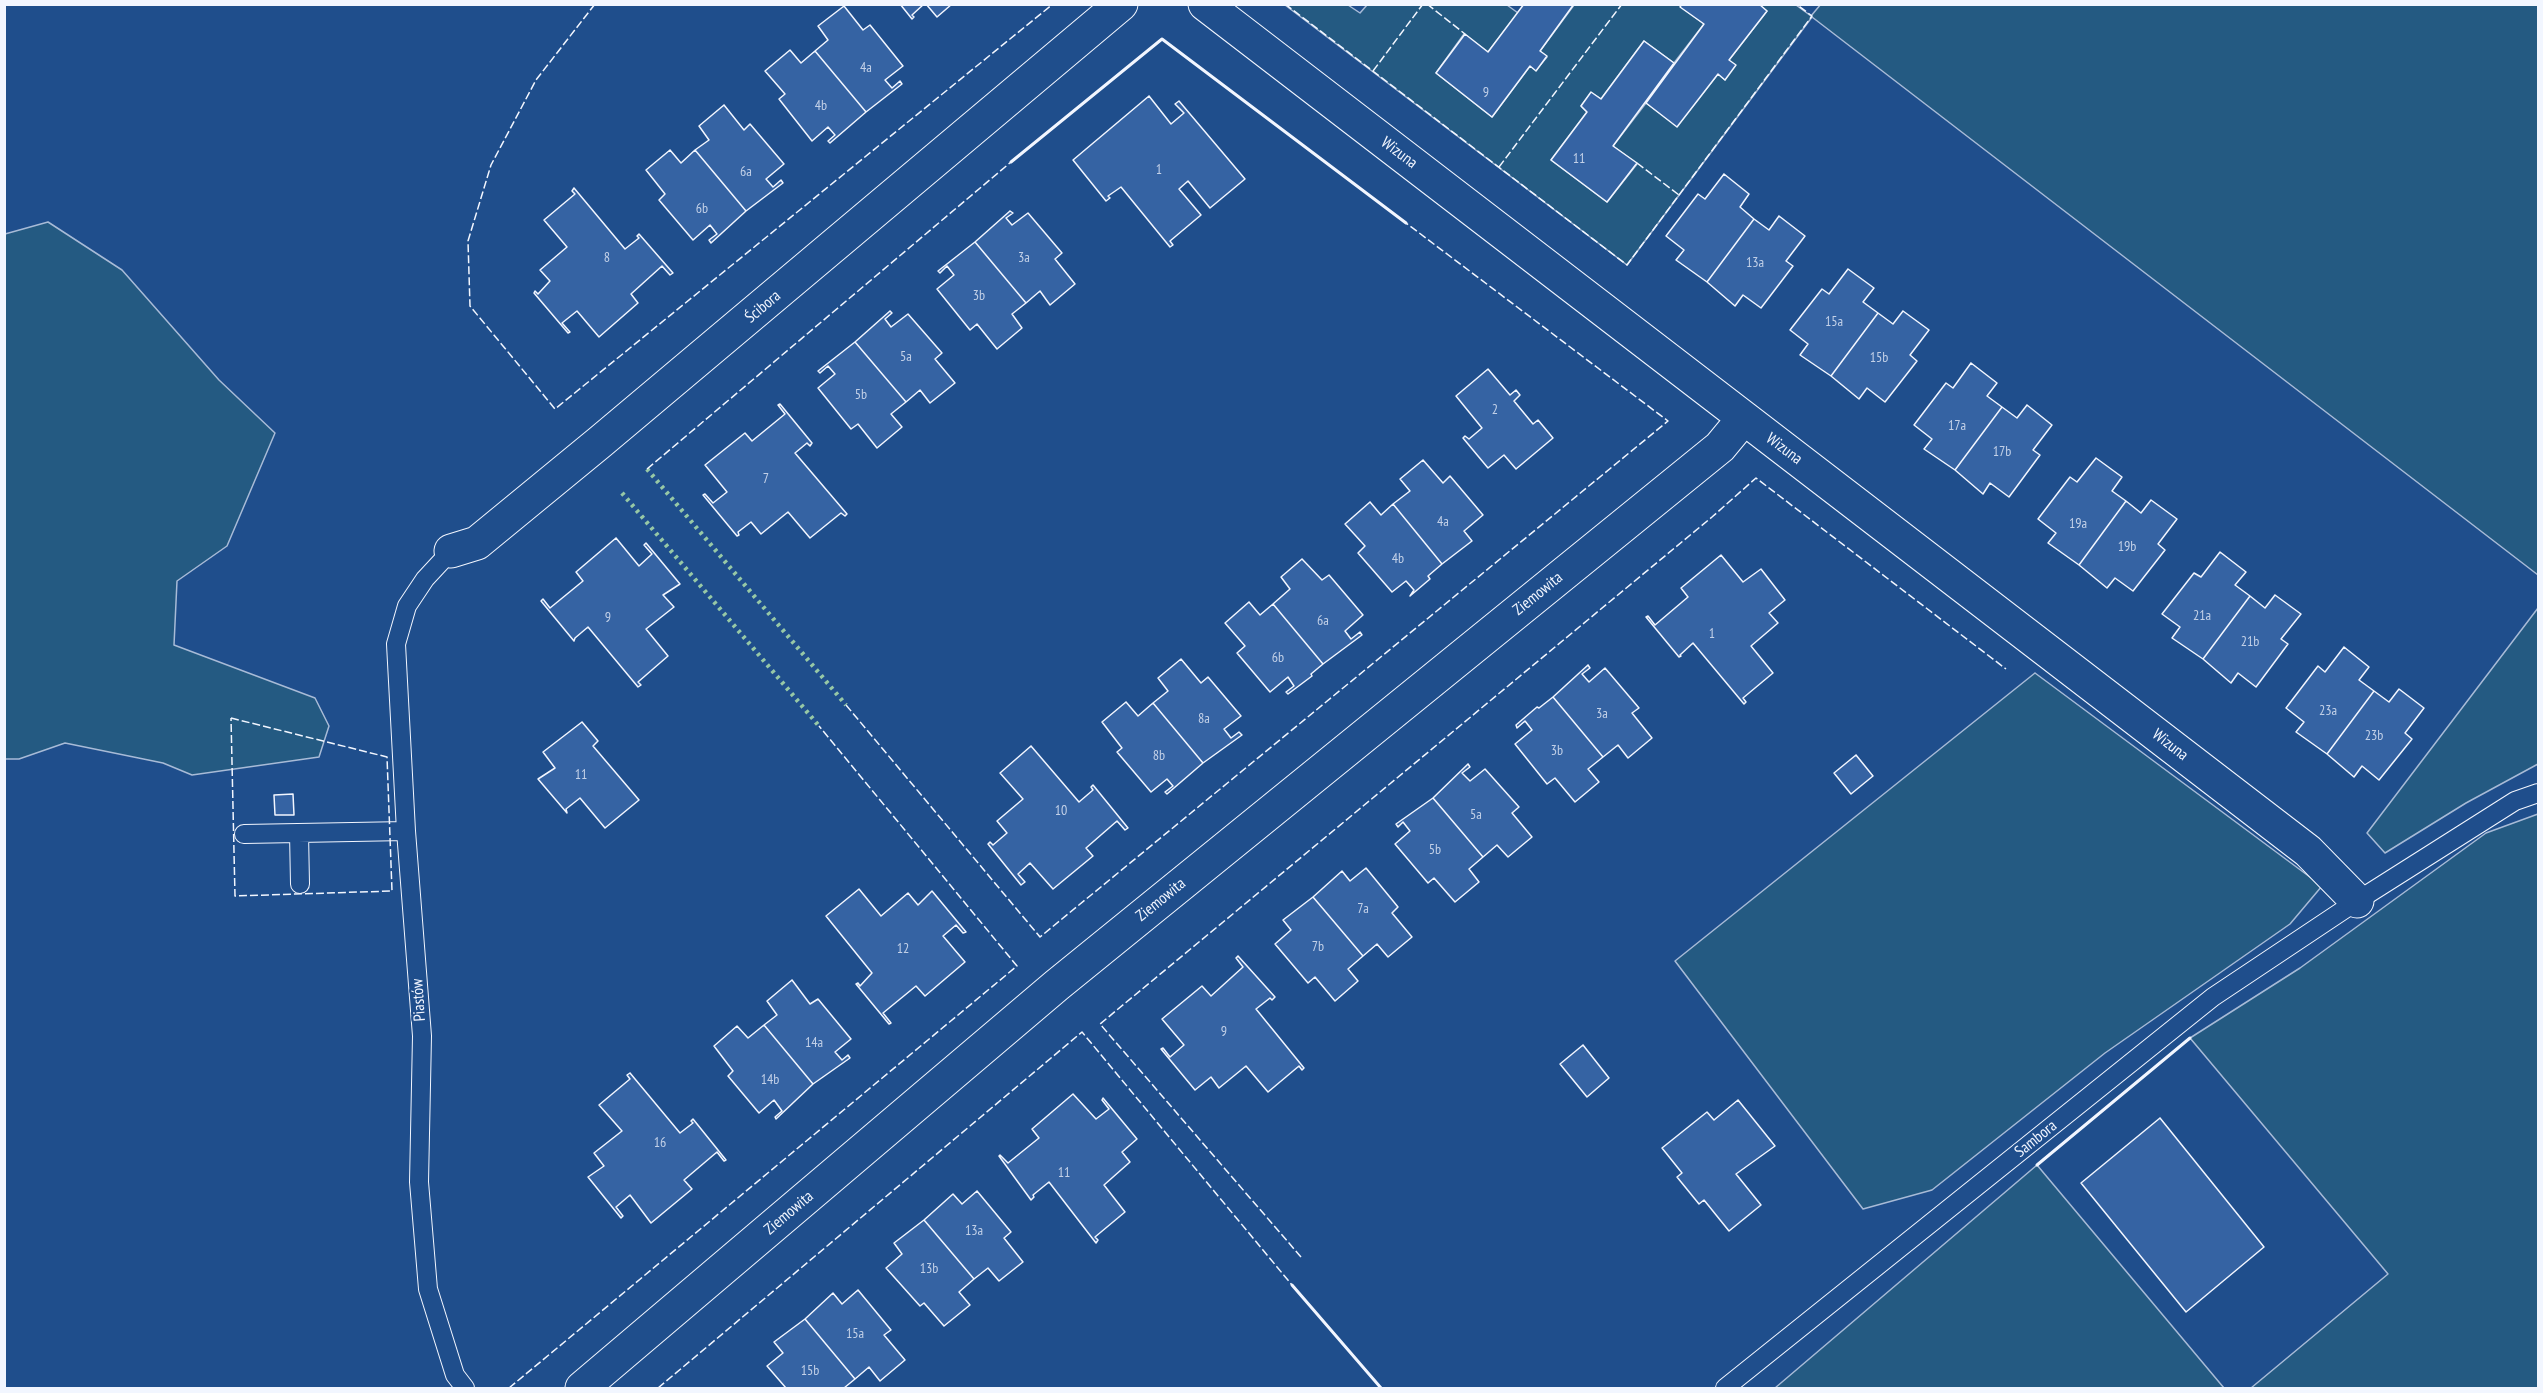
<!DOCTYPE html>
<html>
<head>
<meta charset="utf-8">
<style>
  body { margin:0 }
  #map { position:relative; width:2543px; height:1393px; overflow:hidden; background:#1f4e8c; font-family:"PT Sans Narrow",sans-serif }
  canvas { display:block }
  .frame { position:absolute; inset:0; border:6px solid #f2f6ff; pointer-events:none }
</style>
</head>
<body>
<div id="map">
<canvas width="2543" height="1393"></canvas>
<div class="frame"></div>
</div>
<script>
const ctx = document.querySelector('canvas').getContext('2d');
ctx.lineJoin = 'round';
function paint(path, color) {
  ctx.fillStyle = color;
  ctx.fill(path, 'evenodd');
}
function toPath(rows) {
  const path = new Path2D();
  for (const r of rows) {
    path.moveTo(r[0], r[1]);
    for (let i = 2; i < r.length; i += 2) path.lineTo(r[i], r[i + 1]);
  }
  return path;
}
function strokePath(path, color, width, dash) {
  ctx.strokeStyle = color;
  ctx.lineWidth = width;
  ctx.lineCap = dash ? 'butt' : 'round';
  ctx.setLineDash(dash || []);
  ctx.stroke(path);
}
function label(font, color, halo, rows, align = 'center') {
  ctx.font = font + ' "PT Sans Narrow",sans-serif';
  ctx.lineWidth = 4.5;
  ctx.setLineDash([]);
  ctx.textBaseline = 'middle';
  ctx.strokeStyle = halo;
  ctx.fillStyle = color;
  for (const [text, x, y, turn = 0] of rows) {
    ctx.save();
    ctx.translate(x, y);
    ctx.rotate((+turn || 0) * Math.PI / 180);
    ctx.textAlign = isNaN(turn) ? turn : align;
    if (halo) ctx.strokeText(text, 0, 0);
    ctx.fillText(text, 0, 0);
    ctx.restore();
  }
}
const green = toPath([
  [1821,4,2538,5,2538,575,1812,17,1627,265,1285,5,1348,5,1360,13,1367,5,1507,5,1518,13,1488,52,1464,34,1436,73,1492,117,1530,66,1536,70,1547,57,1540,51,1574,5,1682,5,1681,7,1704,24,1674,63,1644,41,1601,99,1591,93,1581,106,1587,112,1551,160,1607,202,1637,164,1613,146,1646,103,1677,126,1718,74,1725,80,1729,60,1767,11,1759,5,1796,5,1811,16,1821,4],
  [48,222,122,270,219,380,275,433,227,546,177,581,174,645,315,698,329,726,319,757,192,775,163,763,65,743,19,759,5,759,5,234,48,222],
  [2538,608,2538,764,2466,803,2385,853,2367,833,2538,608],
  [2035,673,2322,886,2290,924,2105,1053,1932,1190,1863,1209,1675,961,2035,673],
  [2538,814,2538,1388,2251,1388,2388,1274,2190,1038,2300,968,2486,833,2538,814],
  [2037,1165,2224,1388,1775,1388,2037,1165]
]);
const building = toPath([
  [900,4,924,4,912,15,914,17,912,19,900,4],
  [926,4,952,4,937,17,926,4],
  [1524,4,1574,4,1540,51,1547,56,1536,71,1530,66,1492,117,1436,73,1465,34,1488,52,1524,4],
  [1682,4,1759,4,1767,11,1729,60,1736,65,1725,80,1718,74,1677,127,1646,103,1704,24,1680,7,1682,4],
  [844,6,863,30,870,25,903,66,885,80,892,88,900,81,902,84,866,112,815,51,828,40,818,26,844,6],
  [1644,41,1674,63,1613,146,1637,163,1607,202,1551,160,1587,112,1581,106,1591,92,1601,99,1644,41],
  [790,50,801,63,815,51,866,112,830,143,828,141,835,135,828,127,812,141,779,99,785,94,765,71,790,50],
  [1149,96,1171,124,1184,113,1175,104,1179,101,1245,179,1210,208,1188,181,1179,189,1201,215,1170,241,1173,245,1170,247,1121,187,1108,196,1110,198,1106,201,1073,160,1149,96],
  [724,105,744,130,750,124,784,164,766,179,773,187,781,180,783,183,746,211,695,150,709,140,699,126,724,105],
  [670,150,681,163,695,150,746,211,711,243,709,240,717,234,710,225,693,240,659,200,665,194,646,170,670,150],
  [1724,174,1749,194,1740,207,1754,219,1707,282,1676,260,1684,250,1666,236,1698,194,1705,199,1724,174],
  [574,188,625,249,639,238,637,236,639,234,673,273,670,275,662,266,631,294,638,303,599,337,577,311,562,323,570,332,568,333,534,293,535,291,538,294,550,281,540,270,567,247,544,220,575,194,572,191,574,188],
  [1010,211,1013,213,1006,218,1012,225,1028,213,1062,253,1055,259,1075,284,1050,305,1040,291,1026,303,975,242,1010,211],
  [1779,216,1805,236,1786,261,1793,266,1761,308,1743,295,1735,306,1707,282,1754,219,1769,230,1779,216],
  [975,242,1026,303,1012,314,1022,328,997,349,977,324,970,330,937,289,954,275,947,266,940,273,938,271,975,242],
  [1848,269,1874,288,1863,302,1878,313,1831,376,1800,355,1808,344,1790,330,1822,289,1829,294,1848,269],
  [890,311,892,313,885,319,891,327,908,314,942,353,935,359,955,383,930,403,920,390,906,402,855,342,890,311],
  [1903,311,1929,330,1910,355,1917,361,1885,402,1867,388,1859,399,1831,376,1878,313,1893,324,1903,311],
  [855,342,906,402,891,414,902,427,877,448,858,424,851,429,818,388,835,374,828,366,820,373,818,371,855,342],
  [1971,363,1997,383,1987,396,2002,407,1955,470,1924,449,1932,439,1914,425,1946,383,1953,388,1971,363],
  [1488,369,1510,395,1516,390,1520,395,1514,401,1533,424,1538,420,1553,438,1516,469,1504,455,1488,468,1463,438,1465,436,1469,439,1482,428,1456,396,1488,369],
  [780,404,812,443,810,446,807,443,795,453,847,514,845,516,841,513,810,538,788,512,761,534,751,522,738,532,739,535,737,536,703,495,705,494,713,503,727,492,705,465,745,433,752,441,785,414,778,405,780,404],
  [2027,405,2052,425,2033,450,2040,455,2009,497,1990,483,1983,494,1955,470,2002,407,2017,418,2027,405],
  [2096,458,2122,477,2112,491,2126,501,2079,565,2048,543,2056,533,2038,519,2070,477,2077,482,2096,458],
  [1423,460,1443,483,1450,476,1483,515,1464,531,1472,541,1442,564,1393,504,1410,491,1400,479,1423,460],
  [2151,500,2177,519,2158,544,2165,550,2133,591,2115,578,2107,588,2079,565,2126,501,2141,513,2151,500],
  [1370,502,1381,515,1393,504,1442,564,1428,576,1430,579,1410,596,1414,590,1406,581,1392,592,1358,553,1365,546,1345,524,1370,502],
  [616,538,639,566,652,554,644,545,646,543,680,584,663,595,674,607,646,629,668,656,638,682,641,685,638,687,588,627,575,638,574,641,541,601,543,599,550,608,583,581,576,572,616,538],
  [2220,552,2246,572,2235,585,2250,596,2203,659,2172,638,2180,627,2162,614,2194,573,2201,577,2220,552],
  [1721,555,1743,582,1761,569,1785,600,1769,613,1778,623,1751,646,1773,673,1743,698,1746,702,1744,704,1693,643,1680,655,1681,656,1679,657,1646,617,1648,616,1655,625,1688,597,1681,588,1721,555],
  [1302,559,1322,580,1329,575,1363,615,1345,631,1351,639,1360,632,1362,635,1323,664,1273,604,1290,589,1281,577,1302,559],
  [2275,595,2301,614,2281,639,2288,644,2256,687,2238,673,2231,683,2203,659,2250,596,2265,608,2275,595],
  [1249,602,1260,615,1273,604,1323,664,1311,674,1312,676,1288,694,1286,692,1294,686,1288,677,1270,692,1237,653,1245,646,1225,623,1249,602],
  [2344,647,2369,667,2359,680,2374,691,2327,754,2296,732,2304,722,2286,708,2318,666,2325,672,2344,647],
  [1181,659,1201,683,1208,677,1241,716,1224,729,1231,738,1239,732,1242,735,1203,763,1153,703,1168,691,1158,678,1181,659],
  [1588,665,1590,668,1582,674,1589,682,1605,668,1639,708,1632,713,1652,738,1628,758,1618,745,1603,757,1553,697,1588,665],
  [2399,689,2424,708,2405,733,2412,739,2379,780,2362,766,2354,777,2327,754,2374,691,2389,702,2399,689],
  [1553,697,1603,757,1588,769,1599,782,1575,802,1555,778,1547,784,1515,744,1532,730,1525,721,1517,728,1516,725,1537,707,1539,708,1553,697],
  [1126,702,1138,716,1153,703,1203,763,1167,794,1165,792,1173,786,1167,779,1151,792,1117,752,1122,748,1102,722,1126,702],
  [582,722,598,741,593,746,639,800,605,828,580,798,566,809,567,813,538,779,555,768,543,752,582,722],
  [1031,746,1079,802,1093,790,1091,787,1093,785,1128,828,1125,830,1117,821,1086,848,1093,856,1053,889,1030,863,1018,874,1025,882,1021,885,988,844,990,842,993,845,1007,833,997,821,1023,799,1000,773,1031,746],
  [1856,755,1873,776,1851,794,1834,773,1856,755],
  [1468,764,1470,767,1462,773,1470,781,1485,769,1519,807,1512,813,1532,837,1508,857,1497,845,1483,857,1433,798,1468,764],
  [293,794,294,815,275,815,274,795,293,794],
  [1433,798,1483,857,1469,869,1479,882,1455,902,1434,878,1428,883,1395,844,1410,831,1403,822,1398,827,1396,824,1433,798],
  [1366,868,1398,907,1392,913,1412,937,1388,957,1377,944,1363,956,1313,897,1342,871,1350,881,1366,868],
  [859,889,881,916,908,893,918,905,932,891,966,932,963,933,956,925,943,936,965,962,925,996,916,986,883,1013,891,1023,889,1024,856,984,858,983,860,986,872,973,826,916,859,889],
  [1313,897,1363,956,1348,969,1358,981,1335,1001,1315,977,1308,983,1275,944,1291,930,1283,920,1313,897],
  [1238,956,1275,997,1272,1000,1270,998,1256,1009,1304,1068,1302,1070,1299,1066,1268,1092,1246,1066,1219,1088,1211,1077,1195,1090,1161,1049,1163,1048,1170,1057,1184,1045,1162,1019,1202,986,1211,996,1243,967,1236,958,1238,956],
  [792,980,810,1004,818,999,851,1039,835,1052,842,1060,848,1055,850,1058,813,1084,764,1025,777,1015,767,1001,792,980],
  [764,1025,813,1084,776,1119,775,1117,782,1111,774,1100,759,1113,728,1076,733,1071,714,1046,737,1026,748,1038,764,1025],
  [1583,1045,1609,1078,1587,1097,1560,1064,1583,1045],
  [630,1073,680,1133,693,1123,691,1121,693,1119,726,1160,724,1161,717,1152,684,1180,692,1189,651,1223,630,1195,616,1207,623,1216,621,1218,588,1177,604,1166,594,1153,622,1131,599,1105,630,1079,627,1075,630,1073],
  [1073,1094,1096,1119,1109,1109,1102,1100,1103,1098,1137,1139,1122,1152,1130,1162,1104,1185,1125,1212,1095,1237,1098,1240,1096,1243,1049,1182,1033,1195,1034,1197,1031,1200,999,1156,1000,1155,1008,1163,1039,1138,1032,1129,1073,1094],
  [1738,1100,1775,1146,1736,1174,1761,1205,1729,1231,1704,1200,1699,1204,1677,1177,1682,1173,1662,1148,1707,1112,1714,1120,1738,1100],
  [2160,1118,2264,1247,2186,1312,2081,1183,2160,1118],
  [977,1191,1011,1232,1004,1238,1023,1262,999,1281,988,1268,974,1279,924,1220,953,1194,962,1204,977,1191],
  [924,1220,974,1279,959,1292,970,1305,944,1326,924,1303,920,1306,886,1268,902,1254,894,1243,924,1220],
  [858,1290,891,1330,884,1335,905,1360,880,1381,869,1367,855,1379,805,1319,833,1293,842,1304,858,1290],
  [805,1319,855,1379,844,1388,786,1388,767,1366,783,1353,774,1342,805,1319]
]);
const service = toPath([
  [451,551,425,579,407,606,396,644,406,831,422,1036,419,1182,428,1289,455,1375,465,1388],
  [299,833,300,884],
  [244,834,406,831],
  [1725,1388,2213,997,2357,901,2515,801,2538,793]
]);
const minor = toPath([
  [1205,4,2308,851,2357,901],
  [451,551,477,543,600,442,1121,4],
  [582,1388,1057,985,1720,447,1744,418]
]);
const hedge = toPath([
  [647,469,846,705],
  [622,493,819,726]
]);
const fence = toPath([
  [595,4,536,80,491,165,468,241,470,306,555,409,1053,4],
  [1285,4,1627,265,1812,16,1796,4],
  [1427,4,1465,34],
  [1373,71,1423,4],
  [1637,163,1679,195],
  [1499,167,1622,4],
  [647,469,1011,162],
  [846,705,1040,937,1668,421,1406,223],
  [231,718,387,757,392,891,235,896,231,718],
  [1301,1257,1100,1024,1712,517,1756,478,2006,669],
  [509,1388,1017,966,819,726],
  [658,1388,1082,1032,1292,1285]
]);
const wall = toPath([
  [1011,162,1162,39,1406,223],
  [2037,1165,2190,1038],
  [1292,1285,1381,1388]
]);
const numberNames = [
  ["4a",866,68],
  ["9",1486,93],
  ["4b",821,106],
  ["11",1579,159],
  ["1",1159,170],
  ["6a",746,172],
  ["6b",702,209],
  ["8",607,258],
  ["3a",1024,258],
  ["13a",1755,263],
  ["3b",979,296],
  ["15a",1834,322],
  ["5a",906,357],
  ["15b",1879,358],
  ["5b",861,395],
  ["2",1495,410],
  ["17a",1957,426],
  ["17b",2002,452],
  ["7",766,479],
  ["4a",1443,522],
  ["19a",2078,524],
  ["19b",2127,547],
  ["4b",1398,559],
  ["21a",2202,616],
  ["9",608,618],
  ["6a",1323,621],
  ["1",1712,634],
  ["21b",2250,642],
  ["6b",1278,658],
  ["23a",2328,711],
  ["3a",1602,714],
  ["8a",1204,719],
  ["23b",2374,736],
  ["3b",1557,751],
  ["8b",1159,756],
  ["11",581,775],
  ["10",1061,811],
  ["5a",1476,815],
  ["5b",1435,850],
  ["7a",1363,909],
  ["7b",1318,947],
  ["12",903,949],
  ["9",1224,1032],
  ["14a",814,1043],
  ["14b",770,1080],
  ["16",660,1143],
  ["11",1064,1173],
  ["13a",974,1231],
  ["13b",929,1269],
  ["15a",855,1334],
  ["15b",810,1371]
];
const streetNames = [
  ["Wizuna",1399,153,37],
  ["Ścibora",763,307,-40],
  ["Wizuna",1784,449,37],
  ["Ziemowita",1538,594,-39],
  ["Wizuna",2170,745,38],
  ["Ziemowita",1161,900,-39],
  ["Piastów",419,1000,-94],
  ["Sambora",2036,1139,-39],
  ["Ziemowita",789,1213,-40]
];
paint(green, '#245a82');
strokePath(green, '#a8bbd7', 1.5);
paint(building, '#3563a3');
strokePath(building, '#f2f6ff', 1.5);
strokePath(service, '#f2f6ff', 20);
strokePath(minor, '#f2f6ff', 35);
strokePath(service, '#1f4e8c', 18);
strokePath(minor, '#1f4e8c', 33);
strokePath(hedge, '#97c8a6', 4.5, [3, 4.5]);
strokePath(fence, '#f2f6ff', 1.5, [8, 3]);
strokePath(wall, '#f2f6ff', 3);
label('14px', '#c3d1e8', null, numberNames);
label('16px', '#f2f6ff', '#1f4e8c', streetNames);
</script>
</body>
</html>
